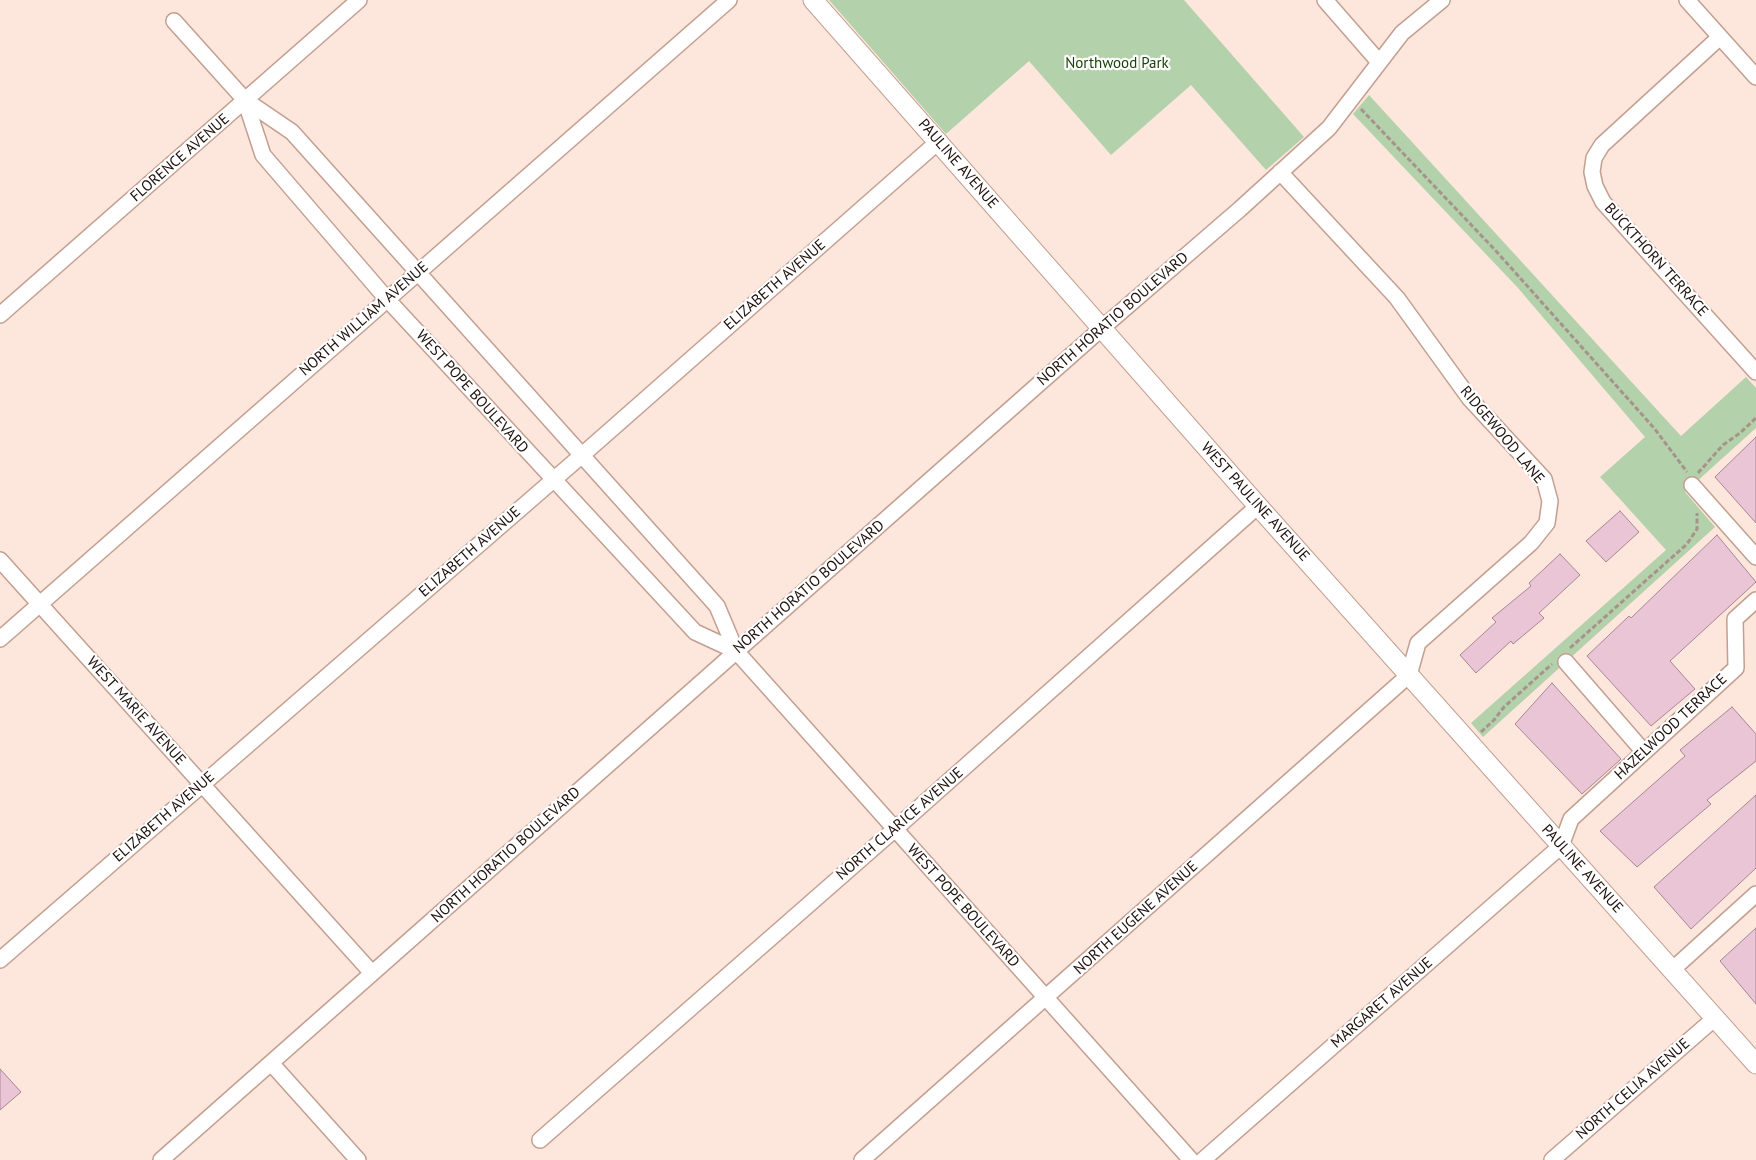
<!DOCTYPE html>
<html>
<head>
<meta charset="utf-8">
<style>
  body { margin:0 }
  canvas { display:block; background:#fde6dc }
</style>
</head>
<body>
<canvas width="1756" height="1160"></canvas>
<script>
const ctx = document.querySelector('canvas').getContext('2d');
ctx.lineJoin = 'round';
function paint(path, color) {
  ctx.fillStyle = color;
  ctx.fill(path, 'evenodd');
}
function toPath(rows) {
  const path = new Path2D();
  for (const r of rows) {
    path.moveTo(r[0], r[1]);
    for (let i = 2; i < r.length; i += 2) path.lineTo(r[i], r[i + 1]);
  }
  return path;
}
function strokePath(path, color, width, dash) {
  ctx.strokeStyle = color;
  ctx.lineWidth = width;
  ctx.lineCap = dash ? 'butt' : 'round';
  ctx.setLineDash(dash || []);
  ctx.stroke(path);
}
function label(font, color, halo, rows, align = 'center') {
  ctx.font = font + ' "PT Sans",sans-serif';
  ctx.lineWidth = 4.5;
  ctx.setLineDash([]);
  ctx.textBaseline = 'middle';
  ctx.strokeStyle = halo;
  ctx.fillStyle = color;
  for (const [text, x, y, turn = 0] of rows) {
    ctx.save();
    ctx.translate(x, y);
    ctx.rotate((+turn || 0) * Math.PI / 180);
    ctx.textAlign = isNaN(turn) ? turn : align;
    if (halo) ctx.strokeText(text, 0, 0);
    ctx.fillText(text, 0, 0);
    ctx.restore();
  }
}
const green = toPath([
  [829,0,1184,0,1304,137,1266,170,1191,85,1111,155,1029,61,946,134],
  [1369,95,1681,436,1746,377,1756,388,1756,428,1685,492,1715,527,1483,737,1471,723,1666,550,1600,477,1645,437,1518,288,1353,114]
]);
const building = toPath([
  [1756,437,1756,523,1715,477,1756,437],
  [1620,511,1639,532,1606,562,1586,541,1620,511],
  [1717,535,1756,582,1670,661,1695,689,1651,726,1587,656,1629,616,1631,618,1717,535],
  [1560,554,1580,575,1539,613,1544,618,1513,644,1511,641,1476,673,1460,655,1496,622,1492,618,1531,586,1529,583,1560,554],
  [1552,683,1621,759,1582,794,1515,724,1552,683],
  [1732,707,1756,734,1756,761,1707,800,1711,804,1637,867,1600,831,1685,756,1680,750,1732,707],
  [1756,795,1756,868,1691,929,1654,887,1756,795],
  [1756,928,1756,1004,1720,961,1756,928],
  [0,1069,21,1092,0,1110,0,1069]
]);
const path = toPath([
  [1361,109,1496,251,1654,428,1687,472],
  [1698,473,1723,445,1740,433,1756,418],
  [1570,648,1687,544,1697,529,1697,513],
  [1481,732,1494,720,1504,707,1552,664]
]);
const minor = toPath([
  [1325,0,1379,62],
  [1687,0,1756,77],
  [174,21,245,100,292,132,717,606,736,651,1191,1160],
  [1720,37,1602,145,1594,158,1592,172,1595,186,1603,202,1756,372],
  [245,100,263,155,386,298,695,632,736,651],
  [0,315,359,0],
  [1692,485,1756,557],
  [0,560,372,973],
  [0,639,729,0],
  [1566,662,1644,752],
  [0,960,581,456,939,141],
  [1672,970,1756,894],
  [271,1063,358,1160],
  [540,1140,895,829,1258,506],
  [161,1160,1101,329,1240,209,1329,128,1402,33,1442,0],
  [862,1160,1409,675,1418,643,1531,543,1547,523,1550,501,1544,479,1470,399,1397,298,1280,172],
  [1203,1160,1561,846,1571,819,1736,668,1735,619,1756,600],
  [1552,1160,1715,1018]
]);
const tertiary = toPath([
  [813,0,1258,506,1756,1064]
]);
const parkNames = [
  ["Northwood Park",1117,64]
];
const streetNames = [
  ["FLORENCE AVENUE",180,158,-41],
  ["PAULINE AVENUE",958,164,49],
  ["BUCKTHORN TERRACE",1656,260,48],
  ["ELIZABETH AVENUE",775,285,-41],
  ["NORTH WILLIAM AVENUE",364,319,-41],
  ["NORTH HORATIO BOULEVARD",1113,319,-41],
  ["WEST POPE BOULEVARD",472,392,48],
  ["RIDGEWOOD LANE",1502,435,50],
  ["WEST PAULINE AVENUE",1255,502,48],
  ["ELIZABETH AVENUE",470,552,-41],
  ["NORTH HORATIO BOULEVARD",809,587,-41],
  ["WEST MARIE AVENUE",136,711,48],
  ["HAZELWOOD TERRACE",1671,727,-43],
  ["ELIZABETH AVENUE",164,817,-41],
  ["NORTH CLARICE AVENUE",900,824,-41],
  ["NORTH HORATIO BOULEVARD",506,855,-42],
  ["PAULINE AVENUE",1582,869,48],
  ["WEST POPE BOULEVARD",963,906,48],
  ["NORTH EUGENE AVENUE",1136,918,-42],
  ["MARGARET AVENUE",1382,1003,-41],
  ["NORTH CELIA AVENUE",1633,1089,-41]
];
paint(green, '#b3d1aa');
paint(building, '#eac5d6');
strokePath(building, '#a78595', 1);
strokePath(minor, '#c39f90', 18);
strokePath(tertiary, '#c39f90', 21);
strokePath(path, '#a6938b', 3, [5, 2.5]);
strokePath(minor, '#fff', 15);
strokePath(tertiary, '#fff', 19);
label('15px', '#174205', '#fff', parkNames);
label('15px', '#1c0f0a', '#fff', streetNames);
</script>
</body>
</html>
